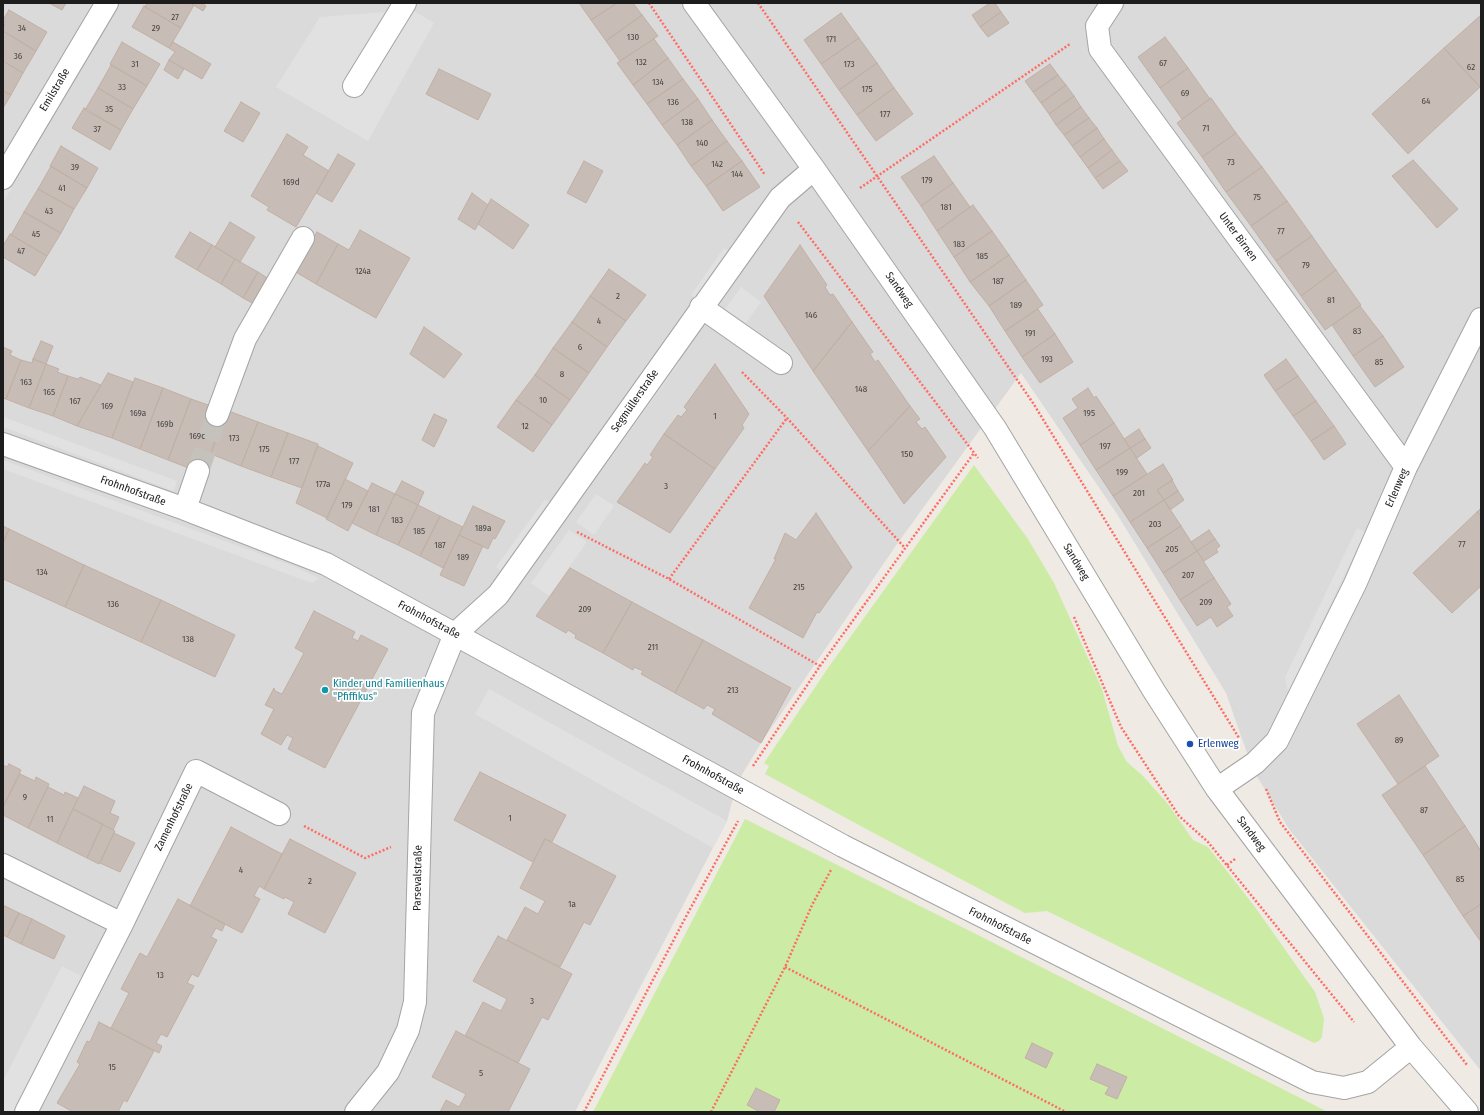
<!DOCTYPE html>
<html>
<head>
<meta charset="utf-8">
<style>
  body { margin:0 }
  #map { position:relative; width:1484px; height:1115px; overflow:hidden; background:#efeae3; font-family:"Fira Sans Condensed",sans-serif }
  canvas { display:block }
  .frame { position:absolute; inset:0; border:4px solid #1d1d1d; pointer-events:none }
</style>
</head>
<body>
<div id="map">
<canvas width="1484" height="1115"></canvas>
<div class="frame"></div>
</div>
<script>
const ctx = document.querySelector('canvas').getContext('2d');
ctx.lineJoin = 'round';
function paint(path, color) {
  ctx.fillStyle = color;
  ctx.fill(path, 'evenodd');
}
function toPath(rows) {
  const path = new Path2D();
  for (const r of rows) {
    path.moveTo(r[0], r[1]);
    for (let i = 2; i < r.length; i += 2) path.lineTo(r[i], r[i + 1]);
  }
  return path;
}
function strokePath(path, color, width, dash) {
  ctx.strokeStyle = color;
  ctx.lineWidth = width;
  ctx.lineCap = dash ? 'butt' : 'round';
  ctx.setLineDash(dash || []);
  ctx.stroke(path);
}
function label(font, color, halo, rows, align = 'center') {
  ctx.font = font + ' "Fira Sans Condensed",sans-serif';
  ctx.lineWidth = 3.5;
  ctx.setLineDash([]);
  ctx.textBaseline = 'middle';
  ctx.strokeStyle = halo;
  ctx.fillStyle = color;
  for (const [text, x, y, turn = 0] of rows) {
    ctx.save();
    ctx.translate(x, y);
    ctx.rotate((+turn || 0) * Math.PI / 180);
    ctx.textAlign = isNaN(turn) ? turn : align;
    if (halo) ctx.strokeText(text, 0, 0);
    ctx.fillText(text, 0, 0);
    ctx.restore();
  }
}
const residential = toPath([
  [3,3,1481,3,1481,1071,1289,829,1253,770,1226,693,1117,514,1021,373,897,544,761,743,737,783,727,821,575,1112,3,1112]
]);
const grass = toPath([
  [974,465,1028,539,1054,583,1102,689,1118,746,1127,762,1143,776,1168,804,1193,840,1208,847,1255,907,1315,992,1324,1018,1322,1037,1319,1041,1314,1043,1047,911,1025,913,868,830,765,774,769,766,764,763,828,668],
  [745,819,968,930,1328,1112,593,1112]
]);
const parking = toPath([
  [412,10,434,23,368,141,276,87,320,17],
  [33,132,41,137,3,203,3,184],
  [724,248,732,254,699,301,691,295],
  [741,287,761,302,746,323,725,309],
  [672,356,680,362,607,463,599,457],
  [3,417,177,481,174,491,3,427],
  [3,460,293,566,319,578,312,583,3,469],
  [596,494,614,506,594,535,576,522],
  [545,499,554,505,505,574,496,567],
  [1357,528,1365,532,1288,692,1285,677],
  [569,530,587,542,549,596,531,583],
  [489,689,727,821,713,848,475,714],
  [62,966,83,977,13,1112,3,1112,3,1081]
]);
const building = toPath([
  [49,3,66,3,62,10,49,3],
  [147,3,190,3,194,5,181,28,145,7,147,3],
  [190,3,202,3,206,6,203,11,190,3],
  [579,3,617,3,591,20,579,3],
  [617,3,633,3,642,15,606,41,591,20,617,3],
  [990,3,995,3,1001,12,980,27,972,15,990,3],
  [144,6,181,28,169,48,132,27,144,6],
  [9,10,47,32,36,51,3,31,5,23,3,20,9,10],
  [1001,12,1009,23,988,37,980,27,1001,12],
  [841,13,859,38,821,64,804,40,841,13],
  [642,15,658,36,620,61,606,41,642,15],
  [1481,15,1481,86,1480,87,1444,48,1481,15],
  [3,31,36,51,23,73,3,61,3,31],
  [1165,37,1188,68,1160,88,1138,57,1165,37],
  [859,38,877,63,839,90,821,64,859,38],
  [654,39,668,58,633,85,617,63,654,39],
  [122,42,160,64,147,86,110,64,122,42],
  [173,42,211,64,202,79,169,60,175,52,169,48,173,42],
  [1444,48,1480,87,1408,154,1372,114,1444,48],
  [668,58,683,79,647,104,633,85,668,58],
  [169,60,184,69,178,79,164,70,169,60],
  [3,61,23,73,11,95,3,91,3,61],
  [877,63,894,88,857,115,839,90,877,63],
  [1050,64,1058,75,1033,92,1025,81,1050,64],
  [111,65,147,86,133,109,98,88,111,65],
  [1188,68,1210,99,1182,119,1160,88,1188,68],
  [439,69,491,94,478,120,426,94,439,69],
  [1058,75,1066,85,1041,103,1033,92,1058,75],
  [683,79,698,99,662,125,647,104,683,79],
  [1066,85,1074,96,1049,114,1041,103,1066,85],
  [98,88,133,109,121,130,85,110,98,88],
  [894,88,913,114,876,141,857,115,894,88],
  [3,91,11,95,3,108,3,91],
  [1074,96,1081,107,1056,125,1049,114,1074,96],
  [1211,98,1236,133,1202,157,1177,123,1211,98],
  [698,99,712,120,677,145,662,125,698,99],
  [241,102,260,113,243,142,224,131,241,102],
  [1081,107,1089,118,1064,135,1056,125,1081,107],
  [84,108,121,130,110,150,72,128,84,108],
  [1089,118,1097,128,1072,146,1064,135,1089,118],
  [712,120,727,141,691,166,677,145,712,120],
  [1097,128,1104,139,1080,157,1072,146,1097,128],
  [1236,133,1262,167,1226,192,1202,157,1236,133],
  [287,134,308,147,303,155,329,171,296,227,267,210,269,207,251,196,287,134],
  [1104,139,1112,150,1088,168,1080,157,1104,139],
  [727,141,742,161,706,186,691,166,727,141],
  [61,146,98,168,87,188,50,166,61,146],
  [1112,150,1120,161,1095,178,1088,168,1112,150],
  [338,154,355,164,332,202,316,193,338,154],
  [934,156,953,183,921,206,901,177,934,156],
  [1413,160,1458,209,1437,228,1392,176,1413,160],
  [584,161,603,171,586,203,567,193,584,161],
  [742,161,760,187,723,211,706,186,742,161],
  [1120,161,1128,171,1103,189,1095,178,1120,161],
  [51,166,87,188,74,209,38,189,51,166],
  [1262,167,1287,201,1251,226,1226,192,1262,167],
  [953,183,970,207,937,231,921,206,953,183],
  [38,189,74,209,61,233,24,212,38,189],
  [472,193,488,205,475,230,458,219,472,193],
  [491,199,529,225,513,249,478,224,491,199],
  [1287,201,1312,236,1276,261,1251,226,1287,201],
  [973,205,992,231,954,257,937,231,973,205],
  [24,212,61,233,47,256,11,235,24,212],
  [230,222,255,237,240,262,215,247,230,222],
  [360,230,410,258,376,318,316,284,338,244,349,250,360,230],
  [992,231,1009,255,970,282,954,257,992,231],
  [190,232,212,245,197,270,175,257,190,232],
  [317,232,338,244,316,284,294,271,317,232],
  [10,234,47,256,35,276,3,257,3,246,10,234],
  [1312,236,1336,270,1301,296,1276,261,1312,236],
  [212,245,235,259,221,284,197,270,212,245],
  [800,245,827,285,825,287,830,295,833,294,852,322,813,371,764,296,800,245],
  [1009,255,1026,280,989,306,970,282,1009,255],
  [235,259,258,272,243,298,221,284,235,259],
  [609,269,646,295,626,321,590,296,609,269],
  [1336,270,1361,305,1325,330,1301,296,1336,270],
  [258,272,272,281,258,306,243,298,258,272],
  [1026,280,1043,305,1005,331,989,306,1026,280],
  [590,296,626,321,607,347,572,322,590,296],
  [1360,306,1383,336,1353,356,1332,325,1360,306],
  [1038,309,1055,334,1022,357,1005,331,1038,309],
  [572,322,607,347,589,373,553,348,572,322],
  [852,322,873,352,870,354,875,362,878,360,910,406,868,451,813,371,852,322],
  [424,327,462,354,444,378,410,354,424,327],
  [1055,334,1073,362,1040,383,1022,357,1055,334],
  [1383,336,1404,367,1375,387,1353,356,1383,336],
  [41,341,53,346,46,364,33,359,41,341],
  [3,347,12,351,10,355,21,360,6,399,3,398,3,347],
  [553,348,589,373,570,400,535,375,553,348],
  [33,359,46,364,29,408,6,399,21,360,32,363,33,359],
  [1286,359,1298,376,1275,391,1264,375,1286,359],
  [46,364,59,369,57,372,68,376,53,416,29,408,46,364],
  [715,364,749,414,742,425,744,428,715,469,664,434,678,415,681,417,687,410,684,407,715,364],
  [108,373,133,382,112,438,77,426,108,373],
  [535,375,570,400,552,425,516,400,535,375],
  [68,376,78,379,80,377,101,385,77,426,53,416,68,376],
  [1298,376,1316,401,1293,416,1275,391,1298,376],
  [135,378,163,388,140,449,112,438,135,378],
  [163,388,191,399,168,460,140,449,163,388],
  [1088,388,1094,398,1096,396,1114,423,1080,445,1063,418,1078,408,1072,399,1088,388],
  [191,399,211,406,223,417,204,474,168,460,191,399],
  [516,400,552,425,533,452,497,427,516,400],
  [1316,401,1334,426,1311,441,1293,416,1316,401],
  [910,406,920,419,916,422,922,429,925,427,946,457,904,504,868,451,910,406],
  [226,410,258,422,241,466,211,454,226,410],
  [434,414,447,420,434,447,422,440,434,414],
  [258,422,288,433,271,477,241,466,258,422],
  [1114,423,1130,448,1096,470,1080,445,1114,423],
  [1334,426,1346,444,1324,460,1311,441,1334,426],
  [1139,429,1145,439,1130,448,1124,439,1139,429],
  [288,433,318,444,302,488,271,477,288,433],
  [664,434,715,469,670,533,617,502,645,463,647,465,653,457,650,455,664,434],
  [1145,439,1151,448,1137,458,1130,448,1145,439],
  [318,446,353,463,327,518,296,503,318,446],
  [1130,448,1147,474,1113,496,1096,470,1130,448],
  [1163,464,1173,480,1157,490,1164,500,1130,522,1113,496,1163,464],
  [345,479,368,491,348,531,326,519,345,479],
  [1172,480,1178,491,1164,500,1157,490,1172,480],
  [402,481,424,492,418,505,395,494,402,481],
  [372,483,395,494,376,535,352,523,372,483],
  [1178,491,1184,500,1170,510,1164,500,1178,491],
  [395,494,418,505,398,545,376,535,395,494],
  [1164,500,1181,526,1147,548,1130,522,1164,500],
  [418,505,440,516,420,556,398,545,418,505],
  [473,506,505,521,495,539,493,538,488,549,459,535,473,506],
  [1481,508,1481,516,1477,512,1481,508],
  [1477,512,1481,516,1481,586,1452,613,1413,573,1477,512],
  [816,513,852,567,819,613,817,612,803,638,749,608,776,559,774,559,785,533,796,540,816,513],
  [440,516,463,527,443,568,420,556,440,516],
  [3,526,9,529,3,543,3,526],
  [1181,526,1197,551,1163,573,1147,548,1181,526],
  [9,529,84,565,65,607,3,579,3,543,9,529],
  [1209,530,1215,539,1197,551,1191,542,1209,530],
  [459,535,483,546,464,586,440,575,459,535],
  [1215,539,1220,546,1216,549,1218,552,1204,561,1197,551,1215,539],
  [1197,551,1214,578,1180,600,1163,573,1197,551],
  [84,565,161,600,141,642,65,607,84,565],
  [570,568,632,602,603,653,575,638,576,635,568,630,566,633,536,616,570,568],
  [1214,578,1231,604,1227,607,1233,616,1217,627,1211,617,1197,626,1180,600,1214,578],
  [161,600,235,635,215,677,141,642,161,600],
  [632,602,703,640,675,693,641,674,643,671,634,667,633,670,603,653,632,602],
  [314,611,355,632,352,638,358,641,361,635,388,649,325,768,288,749,293,738,287,735,281,745,261,734,274,709,265,705,274,688,275,691,282,694,304,653,295,648,314,611],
  [703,640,791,688,761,743,712,714,715,709,707,705,704,709,675,693,703,640],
  [1399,695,1439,756,1398,784,1357,724,1399,695],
  [9,764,21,770,3,807,3,765,7,767,9,764],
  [1425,766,1465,826,1423,855,1382,795,1425,766],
  [480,772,566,815,552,842,545,839,533,862,454,820,480,772],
  [20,774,35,781,36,777,49,784,28,828,3,815,3,807,20,774],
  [84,786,115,801,110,813,119,817,113,830,73,809,84,786],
  [48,787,64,795,65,792,78,798,57,843,28,828,48,787],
  [73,809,103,824,87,858,57,843,73,809],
  [102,824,115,831,99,864,87,858,102,824],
  [1465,826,1481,851,1481,904,1463,916,1423,855,1465,826],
  [231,827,282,854,264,889,259,886,254,896,260,899,242,933,190,906,231,827],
  [114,833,135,843,120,872,100,863,114,833],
  [290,839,356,873,325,933,288,914,294,902,285,897,284,899,264,889,290,839],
  [545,839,616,876,590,925,584,922,560,967,507,940,525,907,538,914,545,901,520,888,545,839],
  [178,899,225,924,222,931,216,928,211,937,217,940,198,977,192,974,187,983,194,986,167,1037,161,1034,156,1043,162,1046,159,1053,111,1028,129,993,121,989,140,953,147,957,178,899],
  [1481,904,1481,942,1463,916,1481,904],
  [5,906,19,913,7,937,3,935,3,909,5,906],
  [19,913,32,919,21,944,7,937,19,913],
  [32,919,65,936,54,959,21,944,32,919],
  [498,936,572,974,548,1020,542,1017,518,1063,465,1036,483,1002,501,1011,507,999,473,981,498,936],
  [99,1022,154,1051,127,1102,124,1100,118,1112,73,1112,57,1103,80,1064,77,1062,87,1041,90,1042,99,1022],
  [456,1031,530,1069,508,1112,440,1112,446,1100,459,1107,466,1094,432,1077,456,1031],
  [1032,1043,1053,1053,1046,1068,1025,1058,1032,1043],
  [1097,1064,1127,1077,1117,1099,1105,1094,1109,1087,1090,1079,1097,1064],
  [756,1088,780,1100,774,1112,760,1112,747,1105,756,1088]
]);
const minorTunnel = toPath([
  [198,471,217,415]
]);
const path = toPath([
  [649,3,765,175],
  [758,3,1033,403,1239,738],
  [860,188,1070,44],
  [798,222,978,458],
  [742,372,787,418,905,548],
  [577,532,669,579,820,666],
  [669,579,787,418],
  [1074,617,1121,727,1179,816,1208,842,1354,1022],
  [753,766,820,666,974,453],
  [1266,789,1280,822,1467,1065],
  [304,826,365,858,391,847],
  [1227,865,1235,859],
  [785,967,1066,1112],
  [584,1112,682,924,738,821],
  [711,1112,785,967,812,905,831,870]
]);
const minor = toPath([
  [694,3,814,169,995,428,1154,691,1217,789,1411,1047,1467,1112],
  [1112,3,1097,26,1100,49,1406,467],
  [354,86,405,3],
  [3,178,107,3],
  [701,307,781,363],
  [217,415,245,339,303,238],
  [3,444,185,509,326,564,843,846,1312,1082,1344,1088,1368,1082,1411,1047],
  [185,509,198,471],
  [1217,789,1255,763,1277,741,1355,584,1406,467,1481,319],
  [3,865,122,924],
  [26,1112,122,924,196,771,279,814],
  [356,1112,388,1072,408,1030,415,1002,423,713,455,634,498,595,780,198,814,169]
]);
const markers = [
  [325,690,4,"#0f9aa8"],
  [1190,744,4,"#1a4fb4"]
];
const numberNames = [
  ["27",175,17],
  ["34",22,28],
  ["29",156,28],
  ["130",633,37],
  ["171",831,39],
  ["36",18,56],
  ["132",641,62],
  ["67",1163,63],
  ["31",135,64],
  ["173",849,64],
  ["62",1471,67],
  ["134",658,82],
  ["33",122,87],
  ["175",867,89],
  ["69",1185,93],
  ["64",1426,101],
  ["136",673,102],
  ["35",109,109],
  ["177",885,114],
  ["138",687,122],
  ["71",1206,128],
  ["37",97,129],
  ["140",702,143],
  ["73",1231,162],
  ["142",717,164],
  ["39",75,167],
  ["144",737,174],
  ["179",927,180],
  ["169d",291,182],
  ["41",62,188],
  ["75",1257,197],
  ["181",946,207],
  ["43",49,211],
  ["77",1281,231],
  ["45",36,234],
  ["183",959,244],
  ["47",21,251],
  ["185",982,256],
  ["79",1306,265],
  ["124a",363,271],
  ["187",998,281],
  ["2",618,296],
  ["81",1331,300],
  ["189",1016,305],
  ["146",811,315],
  ["4",599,321],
  ["83",1357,331],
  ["191",1030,333],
  ["6",580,347],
  ["193",1047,359],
  ["85",1379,362],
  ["8",562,374],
  ["163",26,382],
  ["148",861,389],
  ["165",49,392],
  ["10",543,400],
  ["167",75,401],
  ["169",107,406],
  ["169a",138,413],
  ["195",1089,413],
  ["1",715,416],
  ["169b",165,424],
  ["12",525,426],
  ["169c",197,436],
  ["173",234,438],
  ["197",1105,446],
  ["175",264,449],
  ["150",907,454],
  ["177",294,461],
  ["199",1122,472],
  ["177a",323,484],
  ["3",666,486],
  ["201",1139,493],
  ["179",347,505],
  ["181",374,509],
  ["183",397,520],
  ["203",1155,524],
  ["189a",483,528],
  ["185",419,531],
  ["77",1462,544],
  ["187",440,545],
  ["205",1172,549],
  ["189",463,557],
  ["134",42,572],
  ["207",1188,575],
  ["215",799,587],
  ["209",1206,602],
  ["136",113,604],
  ["209",585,609],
  ["138",188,639],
  ["211",653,647],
  ["213",733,690],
  ["89",1399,740],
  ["9",25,797],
  ["87",1424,810],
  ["1",510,818],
  ["11",50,819],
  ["4",241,870],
  ["85",1460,879],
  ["2",310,881],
  ["1a",572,904],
  ["13",160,975],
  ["3",532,1001],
  ["15",112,1067],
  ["5",481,1073]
];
const streetNames = [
  ["Emilstraße",55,90,-59],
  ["Unter Birnen",1238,237,54],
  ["Sandweg",899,290,55],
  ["Segmüllerstraße",635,401,-55],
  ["Erlenweg",1397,488,-66],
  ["Frohnhofstraße",133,491,20],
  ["Sandweg",1076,562,59],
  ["Frohnhofstraße",429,620,28],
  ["Frohnhofstraße",713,775,29],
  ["Zamenhofstraße",174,817,-64],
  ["Sandweg",1251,834,53],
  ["Parsevalstraße",418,878,-89],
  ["Frohnhofstraße",1000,926,27]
];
const cultureNames = [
  ["Kinder und Familienhaus",333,684],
  ["\"Pfiffikus\"",333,697]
];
const transitNames = [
  ["Erlenweg",1198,744]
];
paint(residential, '#dbdada');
paint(grass, '#cceca6');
paint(parking, '#e1e1e1');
paint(building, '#c7bcb6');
strokePath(building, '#c1b0a4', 1);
strokePath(minorTunnel, '#c5c1bb', 22, [22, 11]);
strokePath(minor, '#a4a4a4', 24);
strokePath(path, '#ff6c64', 2.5, [2, 2]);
strokePath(minor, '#fff', 22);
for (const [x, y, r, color] of markers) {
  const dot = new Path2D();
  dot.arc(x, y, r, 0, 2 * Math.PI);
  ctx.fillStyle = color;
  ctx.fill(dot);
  strokePath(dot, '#fff', 1.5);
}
label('9px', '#484543', null, numberNames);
label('11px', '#1d1d1d', '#fff', streetNames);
label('11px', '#0d838f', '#fff', cultureNames, 'left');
label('11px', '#164399', '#fff', transitNames, 'left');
</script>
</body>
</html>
